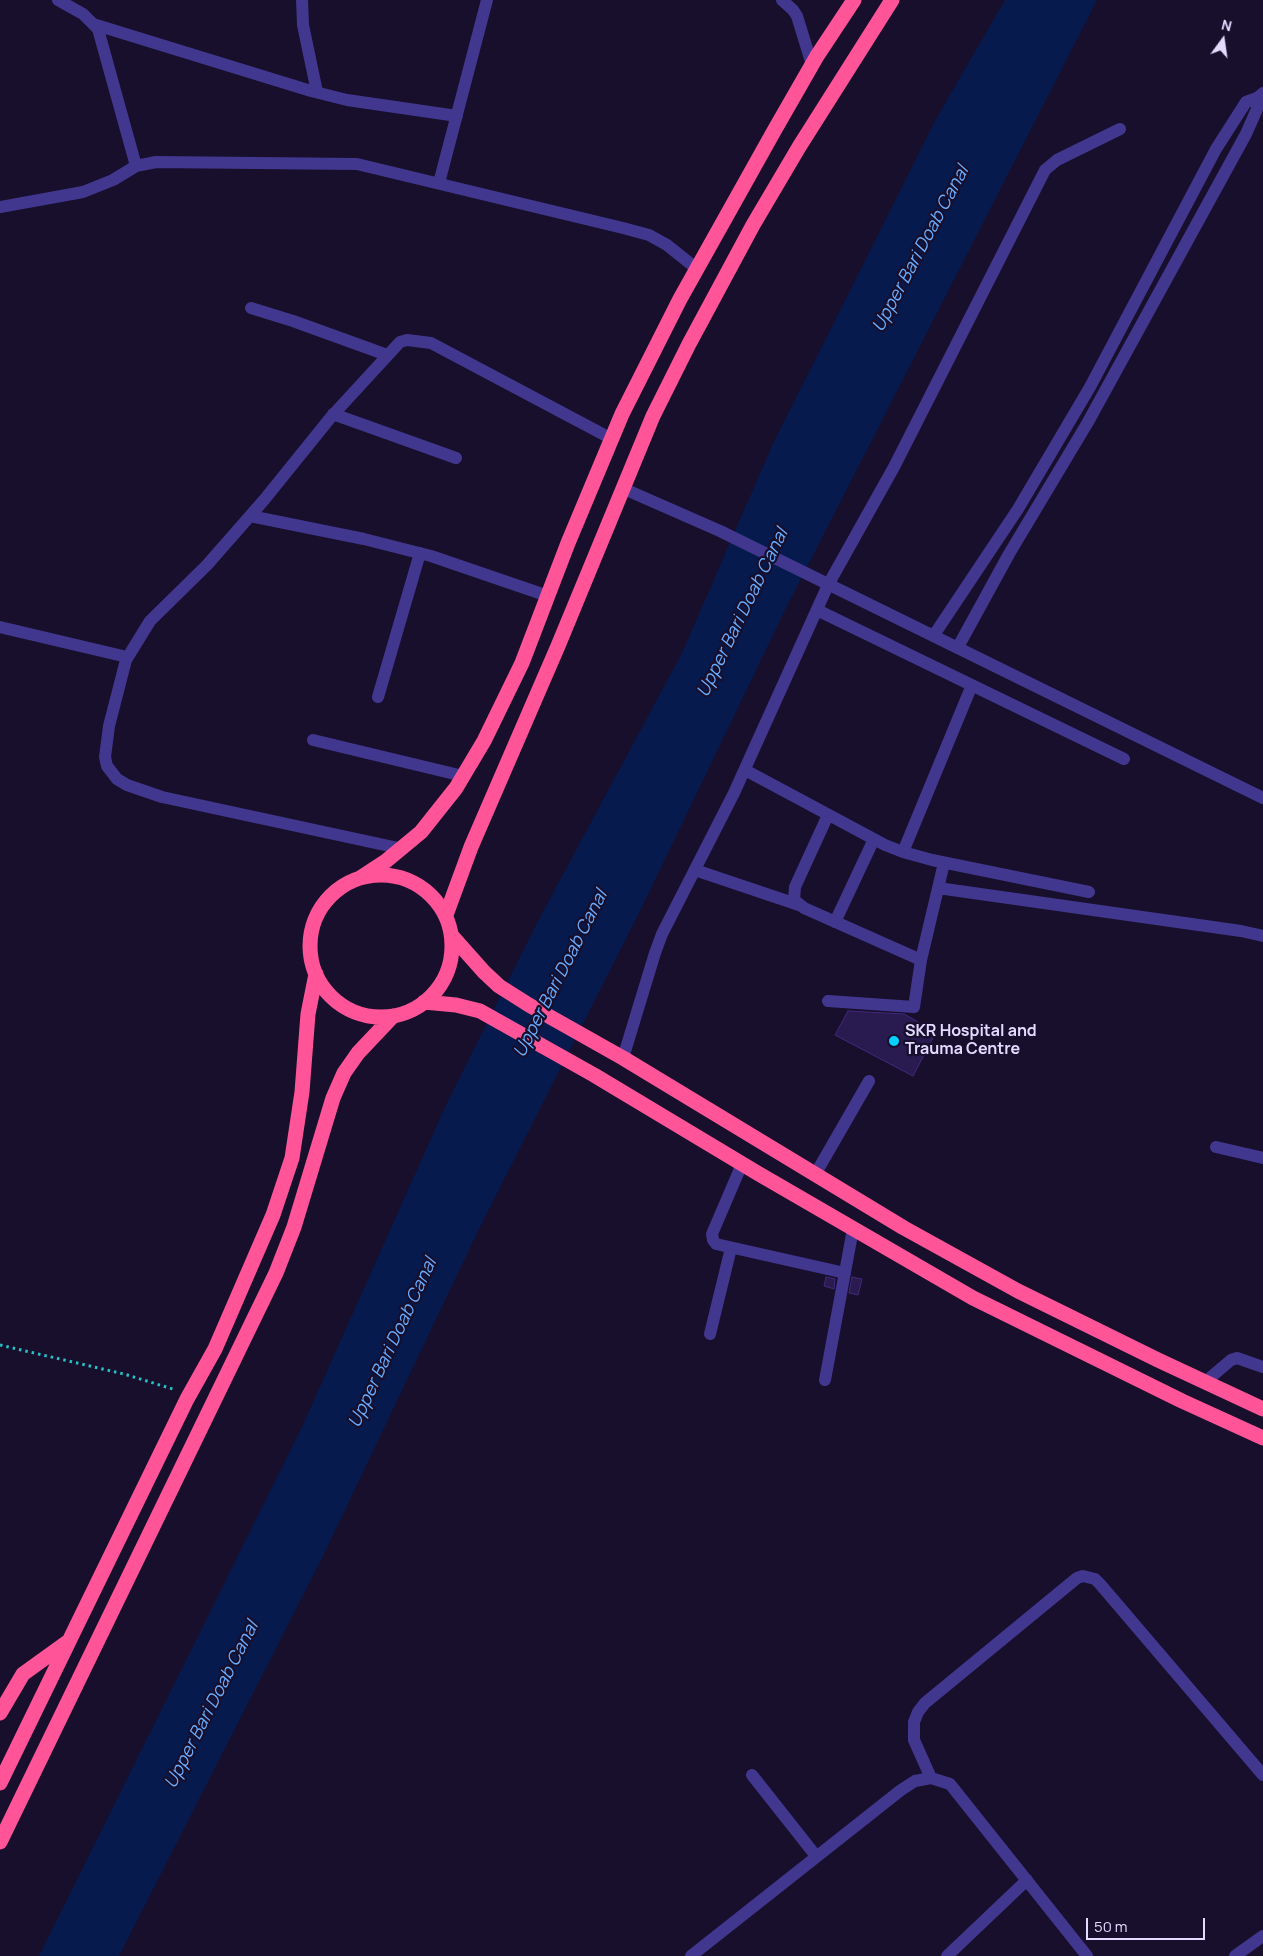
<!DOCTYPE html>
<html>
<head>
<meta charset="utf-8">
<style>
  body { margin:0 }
  #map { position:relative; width:1263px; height:1956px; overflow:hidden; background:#170f2c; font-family:Manrope,sans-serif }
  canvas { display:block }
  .north { position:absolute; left:1198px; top:15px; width:50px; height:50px; -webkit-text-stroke:4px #170f2c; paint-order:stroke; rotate:14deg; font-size:14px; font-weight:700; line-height:20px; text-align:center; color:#e2daff }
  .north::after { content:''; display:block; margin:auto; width:18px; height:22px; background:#e2daff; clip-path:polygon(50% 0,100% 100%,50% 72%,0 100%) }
  .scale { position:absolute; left:1086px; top:1918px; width:119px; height:22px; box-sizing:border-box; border:2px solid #e2daff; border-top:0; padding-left:6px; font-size:15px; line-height:18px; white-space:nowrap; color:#e2daff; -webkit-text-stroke:4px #170f2c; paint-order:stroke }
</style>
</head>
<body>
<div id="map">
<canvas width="1263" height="1956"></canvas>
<div class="north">N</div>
<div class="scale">50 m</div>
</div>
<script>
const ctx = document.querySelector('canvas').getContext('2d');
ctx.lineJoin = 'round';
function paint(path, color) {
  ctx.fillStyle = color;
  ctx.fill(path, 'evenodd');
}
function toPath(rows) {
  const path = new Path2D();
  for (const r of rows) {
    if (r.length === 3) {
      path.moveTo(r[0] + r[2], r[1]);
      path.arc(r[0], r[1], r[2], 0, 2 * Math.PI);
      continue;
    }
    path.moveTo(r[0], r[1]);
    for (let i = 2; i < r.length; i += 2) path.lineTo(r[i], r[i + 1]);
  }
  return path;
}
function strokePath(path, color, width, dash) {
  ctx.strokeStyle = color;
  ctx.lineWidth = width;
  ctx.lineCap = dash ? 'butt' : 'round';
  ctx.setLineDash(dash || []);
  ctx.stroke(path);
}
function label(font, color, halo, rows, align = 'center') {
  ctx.font = font + ' Manrope,sans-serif';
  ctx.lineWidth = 4.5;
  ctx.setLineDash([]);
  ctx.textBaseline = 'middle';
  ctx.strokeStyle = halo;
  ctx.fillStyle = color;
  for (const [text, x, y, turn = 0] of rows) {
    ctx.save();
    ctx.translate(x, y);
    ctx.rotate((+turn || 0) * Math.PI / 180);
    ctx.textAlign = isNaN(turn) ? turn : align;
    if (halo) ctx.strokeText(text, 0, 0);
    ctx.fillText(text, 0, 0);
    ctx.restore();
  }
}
const water = toPath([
  [1005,0,1097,0,785,610,641,909,479,1229,323,1556,119,1956,39,1956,302,1427,446,1105,538,921,682,653,772,446,936,119]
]);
const building = toPath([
  [848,1011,904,1014,936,1032,913,1076,835,1035,848,1011],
  [826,1277,835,1279,834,1289,824,1286,826,1277],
  [852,1277,862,1279,858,1295,849,1293,852,1277]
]);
const path = toPath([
  [0,1345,124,1374,176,1390]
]);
const minor = toPath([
  [58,0,83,14,98,29,136,166],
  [302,0,303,25,317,92],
  [782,0,793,10,797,16,812,65],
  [93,24,311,91,347,100,457,116],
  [439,183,487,0],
  [0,207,83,192,113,180,136,166,156,162,357,164,623,228,649,235,667,245,697,269],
  [251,308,293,321,387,355],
  [333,414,456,458],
  [622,488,720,531,1263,798],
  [250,516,364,539,431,556,548,596],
  [817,610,1124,759],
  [0,627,127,657],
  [934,635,1018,509,1090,387,1216,149,1246,102,1257,98,1263,93],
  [958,647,1009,554,1088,422,1246,134,1257,109,1257,98],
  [378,697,420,553],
  [313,740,463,776],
  [745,770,885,845,903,852,932,860,1089,892],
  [828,815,795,887,794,900,804,908,921,960,944,863],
  [403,849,162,797,127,785,117,779,107,766,105,757,109,726,126,660,150,621,207,565,264,500,331,417,400,342,407,340,431,343,612,439],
  [903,852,972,685],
  [695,870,799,905],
  [938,888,1241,931,1263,936],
  [835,922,874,839],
  [828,1001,914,1007,921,960],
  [623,1058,655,953,662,934,734,793,828,585,894,467,1045,170,1057,160,1120,129],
  [1216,1147,1263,1158],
  [742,1164,712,1234,713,1240,716,1244,845,1273],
  [816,1173,869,1081],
  [710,1334,731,1248],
  [825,1380,853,1229],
  [1205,1382,1231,1360,1237,1358,1263,1367],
  [752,1775,816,1856],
  [931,1778,914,1740,914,1722,918,1712,925,1703,1077,1578,1083,1576,1095,1579,1100,1584,1263,1775],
  [691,1956,901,1790,915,1781,931,1778,950,1784,1087,1956],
  [947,1956,1027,1880],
  [1235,1956,1263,1936]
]);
const highway = toPath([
  [381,946,71],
  [360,878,386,861,421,832,456,788,484,741,522,663,568,543,622,414,680,299,774,131,817,56,854,0],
  [446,915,471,847,558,646,653,416,689,344,753,225,799,147,892,0],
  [452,936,484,972,499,986,529,1005,623,1058,904,1228,1018,1291,1158,1360,1263,1409],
  [424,1002,456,1005,480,1011,594,1075,759,1174,973,1298,1182,1401,1263,1438],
  [0,1713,23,1674,66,1643],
  [0,1783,187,1399,215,1349,273,1215,292,1158,302,1092,308,1014,316,974],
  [0,1842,276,1273,294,1227,333,1098,344,1073,358,1053,393,1016]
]);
const markers = [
  [894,1041,6,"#06d0ff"]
];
const poiNames = [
  ["SKR Hospital and",905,1032],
  ["Trauma Centre",905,1050]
];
const waterNames = [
  ["Upper Bari Doab Canal",921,249,-62],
  ["Upper Bari Doab Canal",743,613,-64],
  ["Upper Bari Doab Canal",561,974,-63],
  ["Upper Bari Doab Canal",393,1343,-65],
  ["Upper Bari Doab Canal",212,1705,-63]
];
paint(water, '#071a4e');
paint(building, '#291a4f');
strokePath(building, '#422a7c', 1);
strokePath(path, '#27c1c6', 3, [2.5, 4]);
strokePath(minor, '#42378e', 12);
strokePath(highway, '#ff5598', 15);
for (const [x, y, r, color] of markers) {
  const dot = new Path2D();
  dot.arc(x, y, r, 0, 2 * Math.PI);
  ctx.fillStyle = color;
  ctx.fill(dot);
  strokePath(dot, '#170f2c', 2);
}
label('bold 16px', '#e2daff', '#170f2c', poiNames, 'left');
label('italic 18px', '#68acff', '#170f2c', waterNames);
</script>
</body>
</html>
